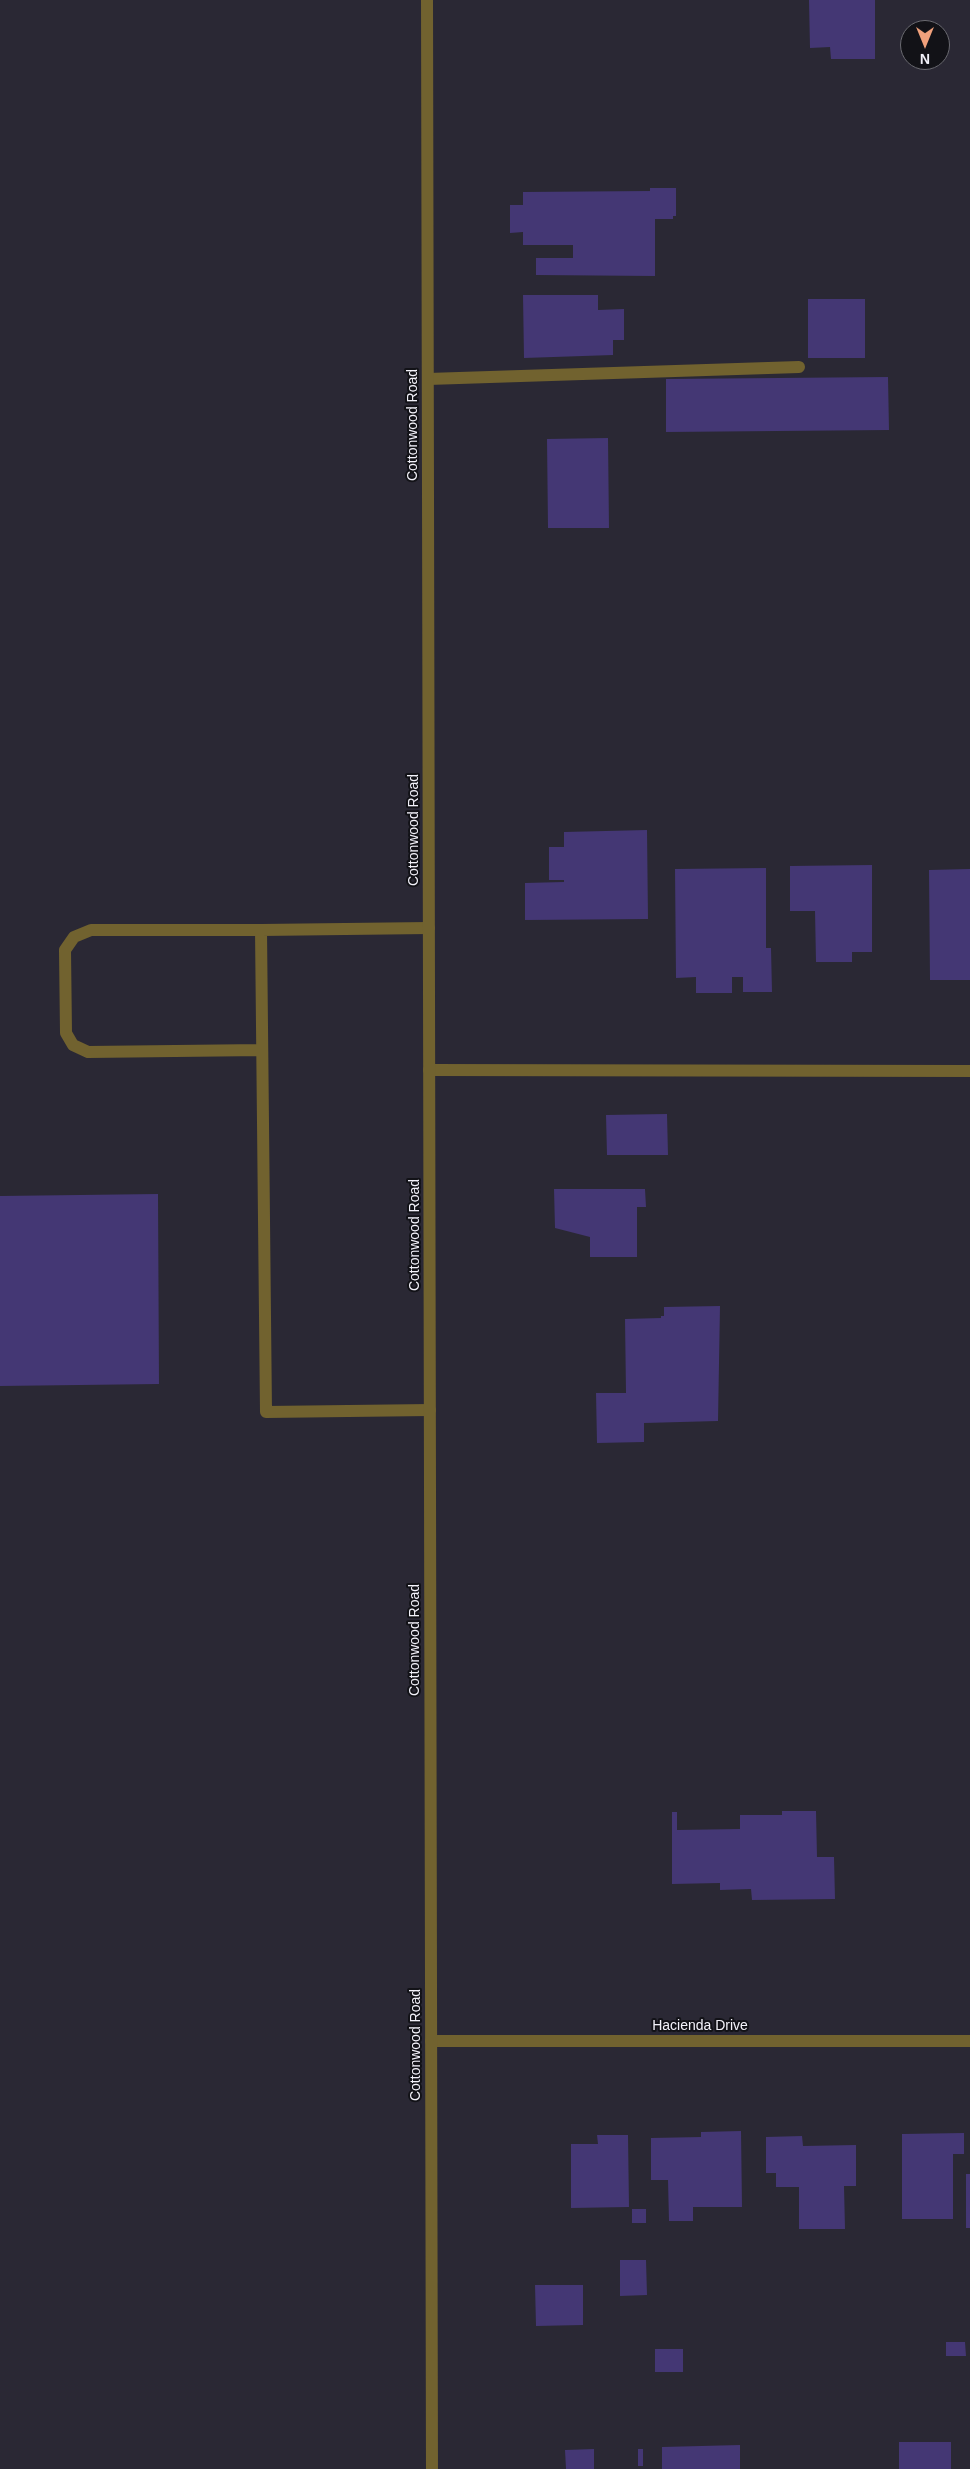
<!DOCTYPE html>
<html>
<head>
<meta charset="utf-8">
<style>
  body { margin:0 }
  #map { position:relative; width:970px; height:2469px; overflow:hidden; background:#2a2834; font-family:Helvetica,sans-serif }
  canvas { display:block }
  .north { position:absolute; left:900px; top:20px; width:50px; height:50px; box-sizing:border-box; background:#121217; border:1px solid #6c6c72; border-radius:50%; rotate:180deg; font-size:14px; font-weight:700; line-height:20px; text-align:center; color:#f3f2fa }
  .north::after { content:''; display:block; margin:auto; width:18px; height:22px; background:#f1a17c; clip-path:polygon(50% 0,100% 100%,50% 72%,0 100%) }
</style>
</head>
<body>
<div id="map">
<canvas width="970" height="2469"></canvas>
<div class="north">N</div>
</div>
<script>
const ctx = document.querySelector('canvas').getContext('2d');
ctx.lineJoin = 'round';
function paint(path, color) {
  ctx.fillStyle = color;
  ctx.fill(path, 'evenodd');
}
function toPath(rows) {
  const path = new Path2D();
  for (const r of rows) {
    path.moveTo(r[0], r[1]);
    for (let i = 2; i < r.length; i += 2) path.lineTo(r[i], r[i + 1]);
  }
  return path;
}
function strokePath(path, color, width, dash) {
  ctx.strokeStyle = color;
  ctx.lineWidth = width;
  ctx.lineCap = dash ? 'butt' : 'round';
  ctx.setLineDash(dash || []);
  ctx.stroke(path);
}
function label(font, color, halo, rows, align = 'center') {
  ctx.font = font + ' Helvetica,sans-serif';
  ctx.lineWidth = 4;
  ctx.setLineDash([]);
  ctx.textBaseline = 'middle';
  ctx.strokeStyle = halo;
  ctx.fillStyle = color;
  for (const [text, x, y, turn = 0] of rows) {
    ctx.save();
    ctx.translate(x, y);
    ctx.rotate((+turn || 0) * Math.PI / 180);
    ctx.textAlign = isNaN(turn) ? turn : align;
    if (halo) ctx.strokeText(text, 0, 0);
    ctx.fillText(text, 0, 0);
    ctx.restore();
  }
}
const building = toPath([
  [809,0,875,0,875,59,831,59,830,47,810,48],
  [650,188,676,188,676,216,673,216,673,219,655,219,655,276,536,275,536,258,573,258,573,245,523,245,523,232,510,233,510,205,523,205,523,192,650,191],
  [523,295,598,295,598,310,624,309,624,340,613,340,613,355,524,358],
  [808,299,865,299,865,358,808,358],
  [888,377,889,430,666,432,666,379],
  [608,438,609,528,548,528,547,439],
  [647,830,648,919,525,920,525,883,564,882,564,880,549,880,549,847,564,847,564,832],
  [872,865,872,952,852,952,852,962,816,962,815,911,790,911,790,866],
  [766,868,766,948,771,948,772,992,743,992,743,977,732,977,732,993,696,993,696,977,676,978,675,869],
  [970,869,970,980,930,980,929,870],
  [667,1114,668,1155,607,1155,606,1115],
  [554,1189,645,1189,646,1207,637,1207,637,1257,590,1257,590,1237,555,1228],
  [158,1194,159,1384,0,1386,0,1196],
  [720,1306,718,1421,644,1423,644,1442,597,1443,596,1393,626,1393,625,1319,661,1318,661,1316,664,1316,664,1307],
  [782,1811,816,1811,817,1857,834,1857,835,1899,752,1900,751,1889,720,1890,720,1883,672,1884,672,1812,677,1812,677,1830,740,1829,740,1815,782,1815],
  [741,2131,742,2207,693,2207,693,2221,669,2221,668,2180,651,2180,651,2138,701,2137,701,2132],
  [964,2133,964,2154,953,2154,953,2219,902,2219,902,2134],
  [597,2135,628,2135,629,2207,571,2208,571,2144,598,2144],
  [802,2136,803,2146,856,2145,856,2186,844,2186,845,2229,799,2229,799,2187,776,2187,776,2173,766,2173,766,2137],
  [966,2174,970,2174,970,2228,966,2228],
  [632,2209,646,2209,646,2223,632,2223],
  [620,2260,646,2260,647,2295,620,2296],
  [535,2285,583,2285,583,2325,536,2326],
  [946,2342,965,2342,966,2356,946,2356],
  [655,2349,683,2349,683,2372,655,2372],
  [899,2442,951,2442,951,2469,899,2469],
  [740,2445,740,2469,662,2469,662,2447],
  [594,2449,594,2469,566,2469,565,2450],
  [638,2449,643,2449,643,2466,638,2466]
]);
const service = toPath([
  [428,379,799,367],
  [429,928,261,930,266,1412,430,1410],
  [261,930,91,930,74,937,65,950,66,1033,73,1045,88,1052,262,1050],
  [429,1070,970,1071]
]);
const minor = toPath([
  [431,2041,970,2041]
]);
const tertiary = toPath([
  [427,0,432,2469]
]);
const streetNames = [
  ["Cottonwood Road",413,425,-90],
  ["Cottonwood Road",414,830,-90],
  ["Cottonwood Road",415,1235,-90],
  ["Cottonwood Road",415,1640,-90],
  ["Hacienda Drive",700,2026],
  ["Cottonwood Road",416,2045,-90]
];
paint(building, '#443774');
strokePath(service, '#71622f', 12);
strokePath(minor, '#71622f', 12);
strokePath(tertiary, '#71622f', 12);
label('14px', '#f3f2fa', '#121217', streetNames);
</script>
</body>
</html>
